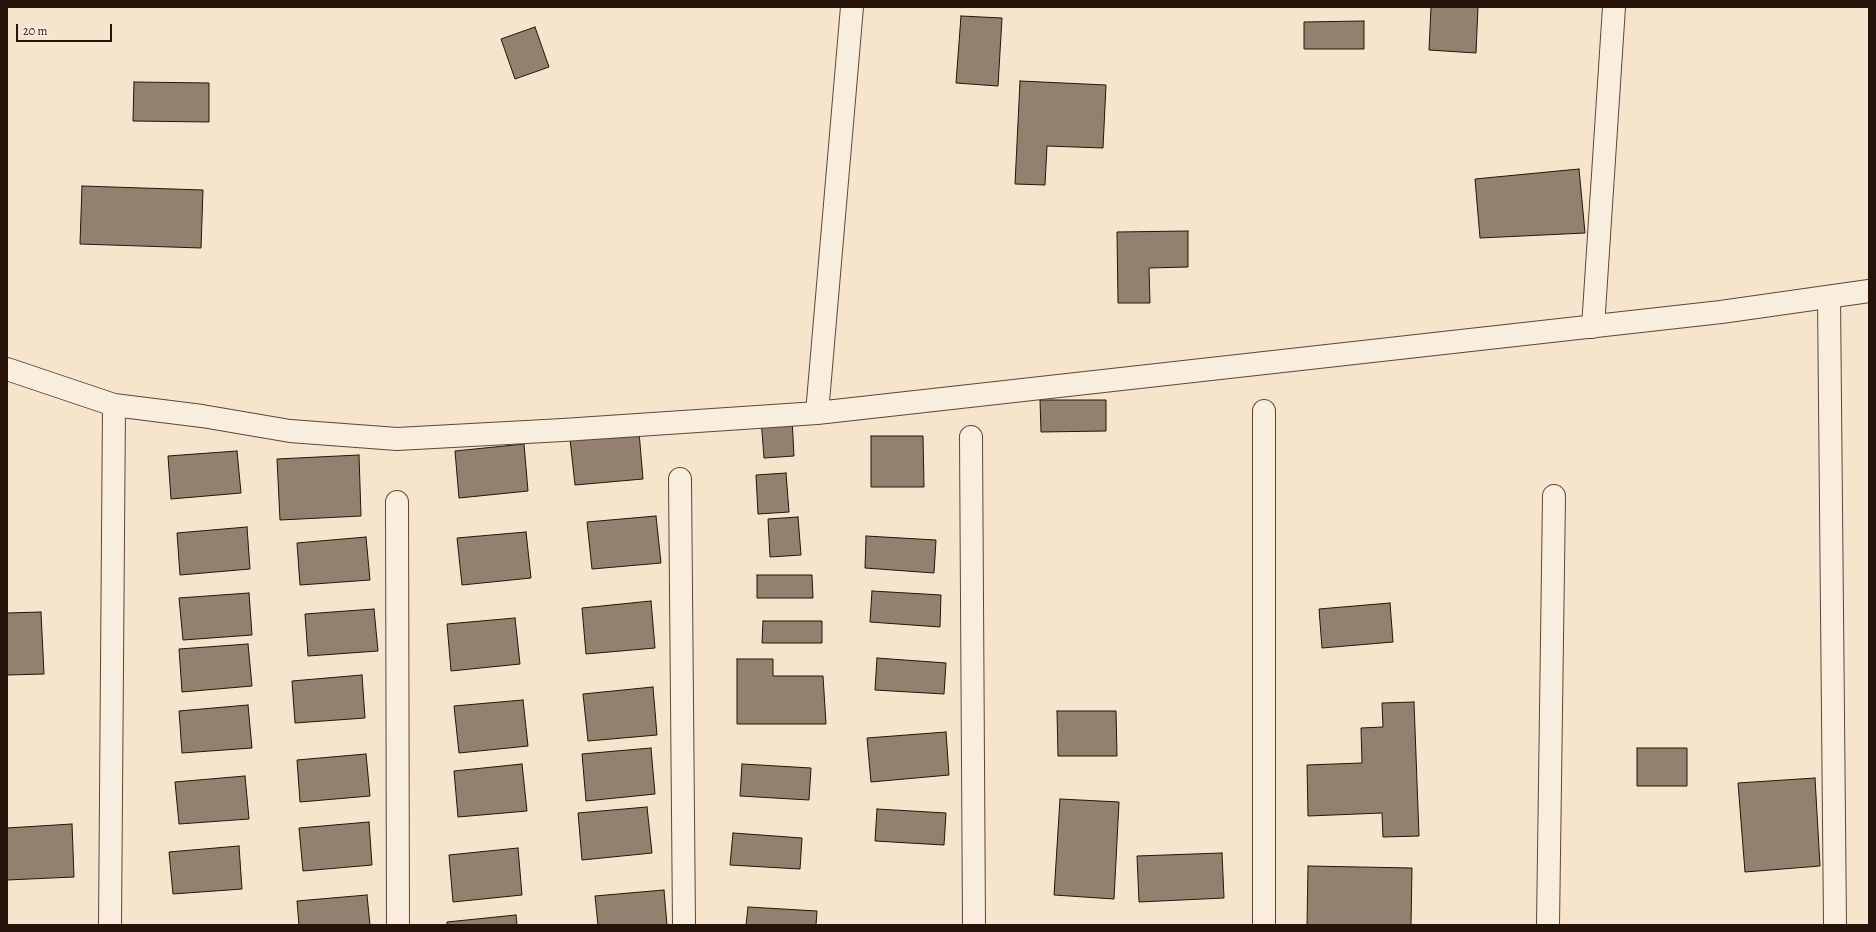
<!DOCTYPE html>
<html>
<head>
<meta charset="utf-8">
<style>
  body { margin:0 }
  #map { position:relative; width:1876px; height:932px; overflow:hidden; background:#f6e4cc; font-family:Alegreya,serif }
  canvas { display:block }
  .frame { position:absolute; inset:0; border:8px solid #271309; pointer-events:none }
  .scale { position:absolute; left:16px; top:24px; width:96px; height:18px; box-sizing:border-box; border:2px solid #271309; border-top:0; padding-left:5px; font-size:12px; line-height:14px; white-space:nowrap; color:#271309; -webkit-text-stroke:3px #f9edde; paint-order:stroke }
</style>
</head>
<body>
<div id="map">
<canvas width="1876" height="932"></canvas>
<div class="frame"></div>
<div class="scale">20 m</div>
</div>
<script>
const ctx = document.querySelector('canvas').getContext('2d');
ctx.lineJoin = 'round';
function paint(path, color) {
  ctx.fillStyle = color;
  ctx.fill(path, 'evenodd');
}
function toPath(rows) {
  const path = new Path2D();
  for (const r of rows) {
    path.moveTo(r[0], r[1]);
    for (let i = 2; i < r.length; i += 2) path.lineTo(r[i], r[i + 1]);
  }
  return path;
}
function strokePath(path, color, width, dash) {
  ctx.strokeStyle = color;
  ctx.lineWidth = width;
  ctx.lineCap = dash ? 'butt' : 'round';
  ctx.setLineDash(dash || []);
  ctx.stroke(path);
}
const building = toPath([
  [1431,7,1478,7,1476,53,1429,50,1431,7],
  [961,16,1002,18,998,86,956,83,961,16],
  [1364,21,1364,49,1304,49,1304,22,1364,21],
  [535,27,549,67,515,79,501,39,535,27],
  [1020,81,1106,85,1103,148,1047,146,1045,185,1015,184,1020,81],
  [134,82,209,83,209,122,133,121,134,82],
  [1579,169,1585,233,1480,238,1475,179,1579,169],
  [82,186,203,190,201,248,80,244,82,186],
  [1188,231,1188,267,1149,268,1150,303,1118,303,1117,232,1188,231],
  [1040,400,1106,400,1106,431,1041,432,1040,400],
  [792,418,794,456,764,458,761,419,792,418],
  [639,432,643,479,575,485,570,439,639,432],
  [871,436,923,436,924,487,871,487,871,436],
  [524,444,528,491,459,498,455,451,524,444],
  [237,451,241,493,171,499,168,456,237,451],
  [359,455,361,516,280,520,277,459,359,455],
  [786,473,789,512,758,514,756,475,786,473],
  [656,516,661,563,592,569,587,522,656,516],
  [798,517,801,555,770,557,768,519,798,517],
  [247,527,250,569,180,575,177,533,247,527],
  [526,532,531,578,462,585,457,538,526,532],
  [866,536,936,540,934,573,865,568,866,536],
  [366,537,370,580,300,585,297,543,366,537],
  [757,575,812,575,813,598,757,598,757,575],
  [872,591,941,595,940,627,870,622,872,591],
  [249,593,252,635,183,640,179,598,249,593],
  [651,601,655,648,586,654,582,608,651,601],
  [1390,603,1393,642,1322,648,1319,609,1390,603],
  [374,609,378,651,308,656,305,614,374,609],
  [41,612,44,674,7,675,7,613,41,612],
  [515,618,520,664,451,671,447,624,515,618],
  [763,621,822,621,822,643,762,643,763,621],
  [248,644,252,686,182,692,179,649,248,644],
  [877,658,946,663,944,694,875,690,877,658],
  [737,659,773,659,773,676,823,676,826,724,737,724,737,659],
  [362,675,365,718,295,723,292,681,362,675],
  [653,687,657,735,588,741,583,694,653,687],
  [523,700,528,746,459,753,454,706,523,700],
  [1414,702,1419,836,1383,837,1382,813,1308,816,1307,765,1362,763,1361,728,1383,727,1382,703,1414,702],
  [248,705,252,748,182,753,179,711,248,705],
  [1057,711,1116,711,1117,756,1058,756,1057,711],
  [946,732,949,775,871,782,867,738,946,732],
  [651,748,655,794,586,801,582,754,651,748],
  [1637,748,1687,748,1687,786,1637,786,1637,748],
  [366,754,370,796,300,802,297,760,366,754],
  [522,764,527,811,458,817,454,771,522,764],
  [742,764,811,768,809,800,740,796,742,764],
  [245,776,249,819,179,824,175,782,245,776],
  [1815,778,1820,866,1745,872,1738,783,1815,778],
  [1060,799,1119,802,1114,899,1054,895,1060,799],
  [647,807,652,853,582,860,578,813,647,807],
  [877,809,946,813,944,845,875,841,877,809],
  [369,822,372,865,303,871,299,828,369,822],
  [72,824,74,877,7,880,7,828,72,824],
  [733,833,802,838,800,869,730,865,733,833],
  [239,846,242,889,173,894,169,852,239,846],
  [518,848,522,895,453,902,449,855,518,848],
  [1222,853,1224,898,1139,902,1137,856,1222,853],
  [1308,866,1412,868,1411,925,1307,925,1308,866],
  [664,890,667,925,598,925,595,896,664,890],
  [367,895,370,925,299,925,297,901,367,895],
  [748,907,817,911,816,925,746,925,748,907],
  [516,915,517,925,447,925,447,922,516,915]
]);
const street = toPath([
  [1829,297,1835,925],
  [1593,327,1614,7],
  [7,369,114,405,202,416,290,431,397,439,563,430,817,413,1721,312,1869,291],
  [1264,411,1264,925],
  [817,413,852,7],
  [971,437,974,925],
  [680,479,684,925],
  [397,502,398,925],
  [110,925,114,405],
  [1548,925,1554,496]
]);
paint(building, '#93806e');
strokePath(building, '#271309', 1);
strokePath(street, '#5b473a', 24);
strokePath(street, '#f9edde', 22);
</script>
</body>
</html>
